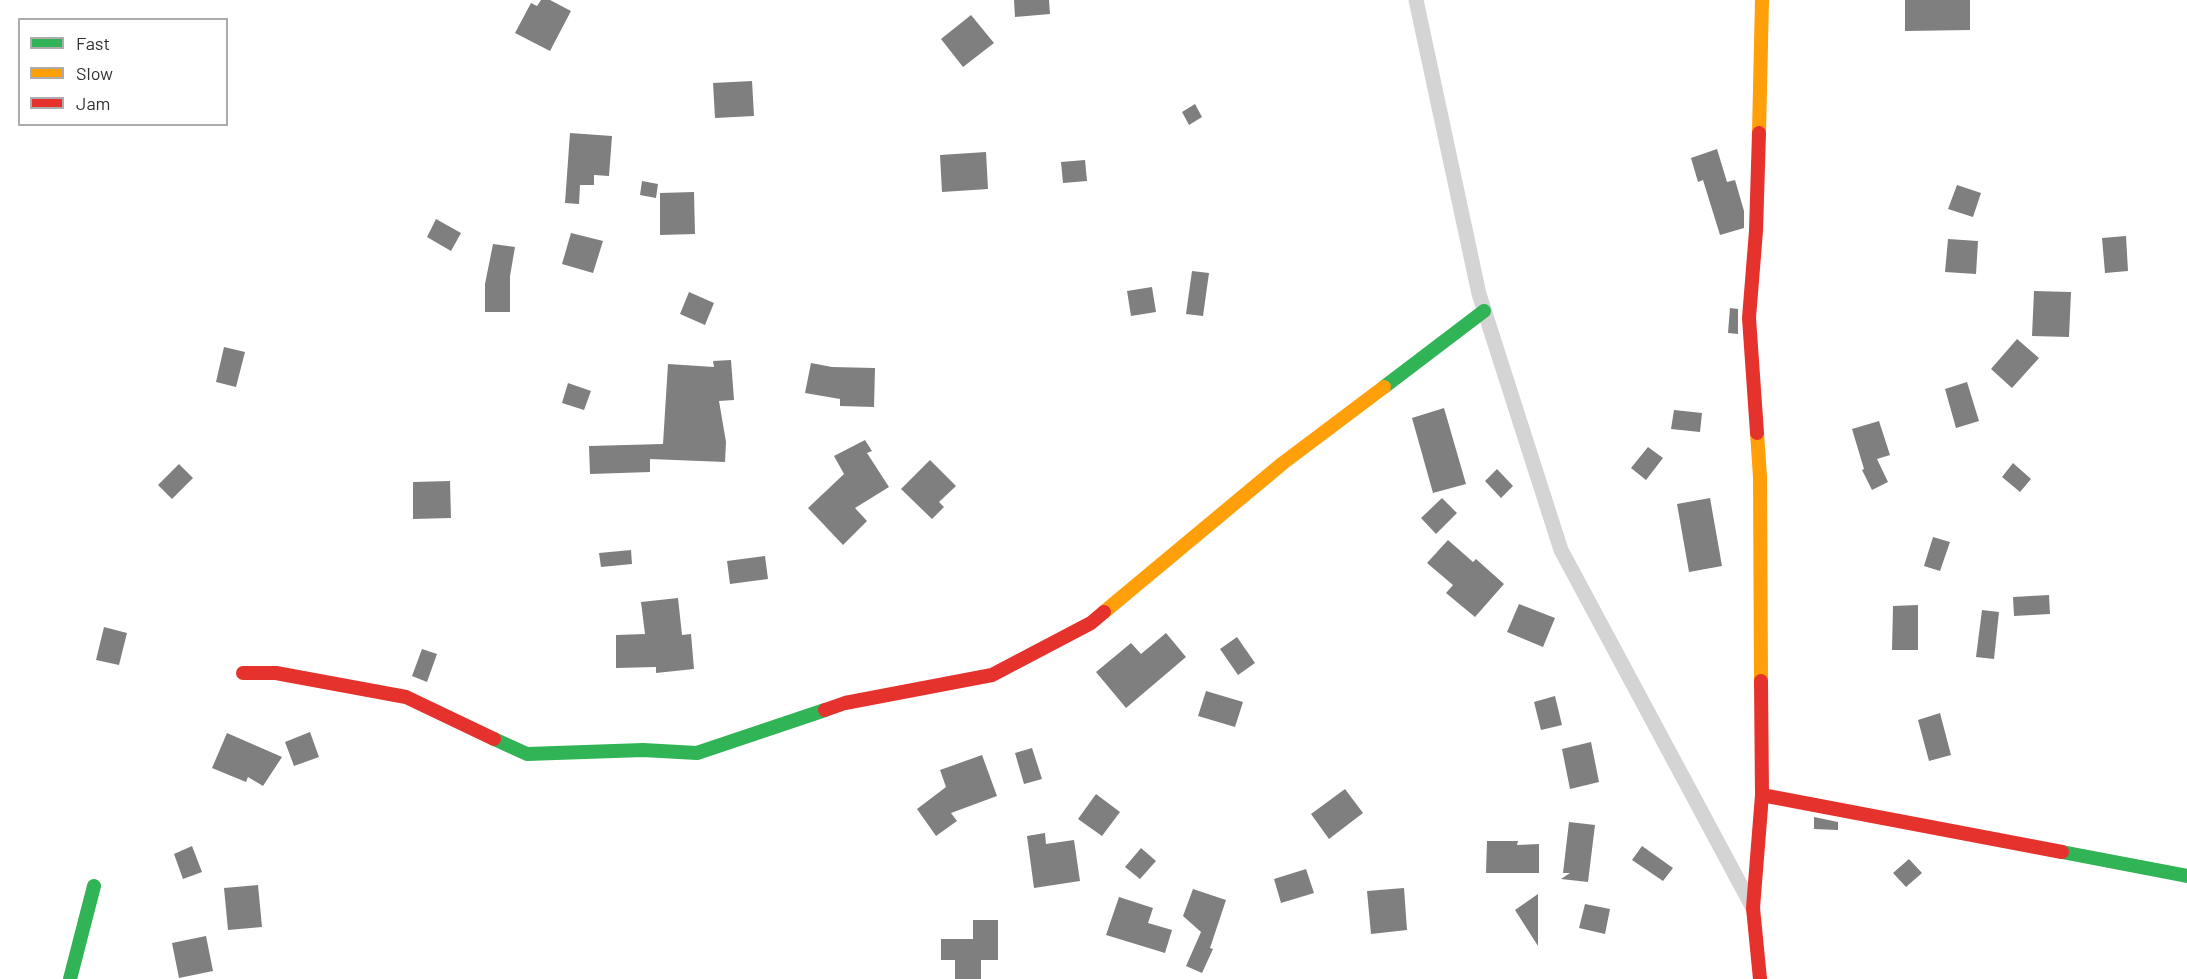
<!DOCTYPE html>
<html>
<head>
<meta charset="utf-8">
<style>
  body { margin:0 }
  #map { position:relative; width:2187px; height:979px; overflow:hidden; background:#fff; font-family:Barlow,sans-serif }
  canvas { display:block }
  .legend { position:absolute; left:18px; top:18px; width:210px; height:108px; box-sizing:border-box; background:#fff; border:2px solid #acacac; margin:0; padding:8px 10px; list-style:none; font-size:18px; color:#2f2f2f }
  .legend li { display:flex; align-items:center; gap:12px; height:30px }
  .legend b { width:30px; border:2px solid #acacac }
</style>
</head>
<body>
<div id="map">
<canvas width="2187" height="979"></canvas>
<ul class="legend">
<li><b style="height:8px;background:#30b455"></b>Fast</li>
<li><b style="height:8px;background:#ff9f0a"></b>Slow</li>
<li><b style="height:8px;background:#e5322d"></b>Jam</li>
</ul>
</div>
<script>
const ctx = document.querySelector('canvas').getContext('2d');
ctx.lineJoin = 'round';
function paint(path, color) {
  ctx.fillStyle = color;
  ctx.fill(path, 'evenodd');
}
function toPath(rows) {
  const path = new Path2D();
  for (const r of rows) {
    path.moveTo(r[0], r[1]);
    for (let i = 2; i < r.length; i += 2) path.lineTo(r[i], r[i + 1]);
  }
  return path;
}
function strokePath(path, color, width, dash) {
  ctx.strokeStyle = color;
  ctx.lineWidth = width;
  ctx.lineCap = dash ? 'butt' : 'round';
  ctx.setLineDash(dash || []);
  ctx.stroke(path);
}
const building = toPath([
  [541,0,550,0,571,11,550,51,515,33,531,3,537,6],
  [1014,0,1049,0,1050,14,1015,17],
  [1905,0,1970,0,1970,30,1905,31],
  [971,15,994,43,963,67,941,39],
  [752,81,754,116,715,118,713,83],
  [1195,104,1202,117,1189,125,1182,112],
  [570,133,612,136,609,176,594,175,594,185,580,185,579,204,565,203],
  [1717,149,1727,182,1735,180,1744,211,1744,228,1720,235,1703,180,1698,182,1691,158],
  [986,152,988,189,942,192,940,155],
  [1085,160,1087,181,1063,183,1061,162],
  [642,181,658,184,656,198,640,195],
  [1957,185,1981,193,1973,217,1948,209],
  [694,192,695,234,660,235,660,193],
  [436,219,461,233,451,251,427,237],
  [571,233,603,241,593,273,562,264],
  [2126,236,2128,271,2105,273,2102,238],
  [1948,239,1978,241,1976,274,1945,272],
  [493,244,515,247,510,276,510,312,485,312,485,284],
  [1192,271,1209,273,1203,316,1186,314],
  [1152,287,1156,312,1131,316,1127,291],
  [2034,291,2071,292,2069,337,2032,336],
  [689,292,714,303,705,325,680,314],
  [1730,308,1738,309,1738,334,1728,333],
  [2017,339,2039,358,2012,388,1991,369],
  [224,347,245,352,236,387,216,382],
  [731,360,734,400,719,401,726,442,725,462,650,459,650,472,590,474,589,446,663,444,668,364,714,367,713,361],
  [811,363,832,367,875,368,874,407,840,406,840,399,805,393],
  [1967,382,1979,421,1956,428,1945,389],
  [568,383,591,391,584,410,562,403],
  [1444,408,1466,484,1433,493,1412,418],
  [1674,410,1702,413,1700,432,1671,429],
  [1879,421,1890,455,1877,459,1888,482,1872,490,1862,470,1864,469,1852,429],
  [865,440,872,451,867,453,889,487,855,508,867,521,843,545,808,508,844,474,834,456],
  [1648,447,1663,458,1646,480,1631,468],
  [930,460,956,486,939,502,944,507,932,519,901,489],
  [2013,463,2031,479,2020,492,2002,477],
  [179,464,193,478,172,499,158,485],
  [1497,469,1513,486,1501,498,1485,481],
  [450,481,451,518,413,519,413,482],
  [1442,498,1457,513,1436,534,1421,518],
  [1710,498,1722,566,1689,572,1677,504],
  [1933,537,1950,542,1940,571,1924,566],
  [1448,540,1473,562,1476,559,1504,584,1475,617,1446,593,1453,585,1427,563],
  [631,550,632,564,601,567,599,553],
  [765,556,768,579,730,584,727,561],
  [2049,595,2050,614,2014,616,2013,597],
  [678,598,682,635,691,634,694,669,656,673,656,667,616,668,616,635,645,634,641,602],
  [1519,604,1555,618,1543,647,1507,632],
  [1918,605,1918,650,1892,650,1893,606],
  [1982,610,1999,612,1994,659,1976,657],
  [104,627,127,633,119,665,96,660],
  [1166,633,1186,657,1126,708,1096,672,1131,643,1141,654],
  [1237,637,1255,663,1238,675,1220,649],
  [422,649,437,654,427,682,412,676],
  [1206,691,1243,702,1235,727,1198,716],
  [1555,696,1562,725,1541,730,1534,702],
  [1940,713,1951,755,1929,761,1918,720],
  [310,732,319,757,294,766,285,742],
  [227,733,282,757,263,786,248,777,246,782,212,768],
  [1591,742,1599,782,1570,789,1562,749],
  [1032,748,1042,779,1024,784,1015,753],
  [982,755,997,796,951,813,957,821,936,836,917,809,946,787,940,770],
  [1345,789,1363,813,1329,839,1311,814],
  [1096,794,1120,812,1102,836,1078,819],
  [1814,817,1838,822,1838,830,1814,829],
  [1569,822,1595,825,1588,882,1561,879,1570,873,1563,873],
  [1045,833,1046,844,1074,840,1080,881,1034,888,1027,836],
  [1487,841,1518,841,1517,845,1539,844,1539,873,1486,873],
  [192,846,202,872,183,879,174,854],
  [1642,846,1673,868,1663,881,1632,860],
  [1141,848,1156,861,1140,879,1125,867],
  [1909,859,1922,873,1906,887,1893,873],
  [1306,869,1314,893,1281,903,1274,879],
  [258,885,262,927,228,930,224,888],
  [1404,888,1407,930,1371,934,1367,891],
  [1193,889,1226,900,1210,948,1213,949,1202,973,1186,966,1201,932,1183,916],
  [1538,894,1538,946,1515,910],
  [1119,897,1153,908,1148,923,1172,930,1165,953,1106,935],
  [1585,904,1610,909,1605,934,1579,928],
  [973,920,998,920,998,960,981,960,981,979,955,979,955,960,941,960,941,939,973,939],
  [206,936,213,971,179,978,172,943]
]);
const street = toPath([
  [1416,0,1479,294,1561,550,1753,908]
]);
const fast = toPath([
  [1384,387,1484,311],
  [494,739,527,754,643,750,697,753,825,710],
  [2062,852,2187,876],
  [70,979,94,886]
]);
const slow = toPath([
  [1759,133,1762,0],
  [1757,433,1760,477,1761,681],
  [1104,612,1283,463,1384,387]
]);
const jam = toPath([
  [1757,433,1749,318,1756,231,1759,133],
  [243,673,276,673,406,697,494,739],
  [825,710,845,703,992,675,1091,623,1104,612],
  [1762,795,2062,852],
  [1760,979,1753,908,1762,795,1761,681]
]);
paint(building, '#7f7f7f');
strokePath(street, '#d4d4d4', 15);
strokePath(fast, '#30b455', 14);
strokePath(slow, '#ff9f0a', 14);
strokePath(jam, '#e5322d', 14);
</script>
</body>
</html>
